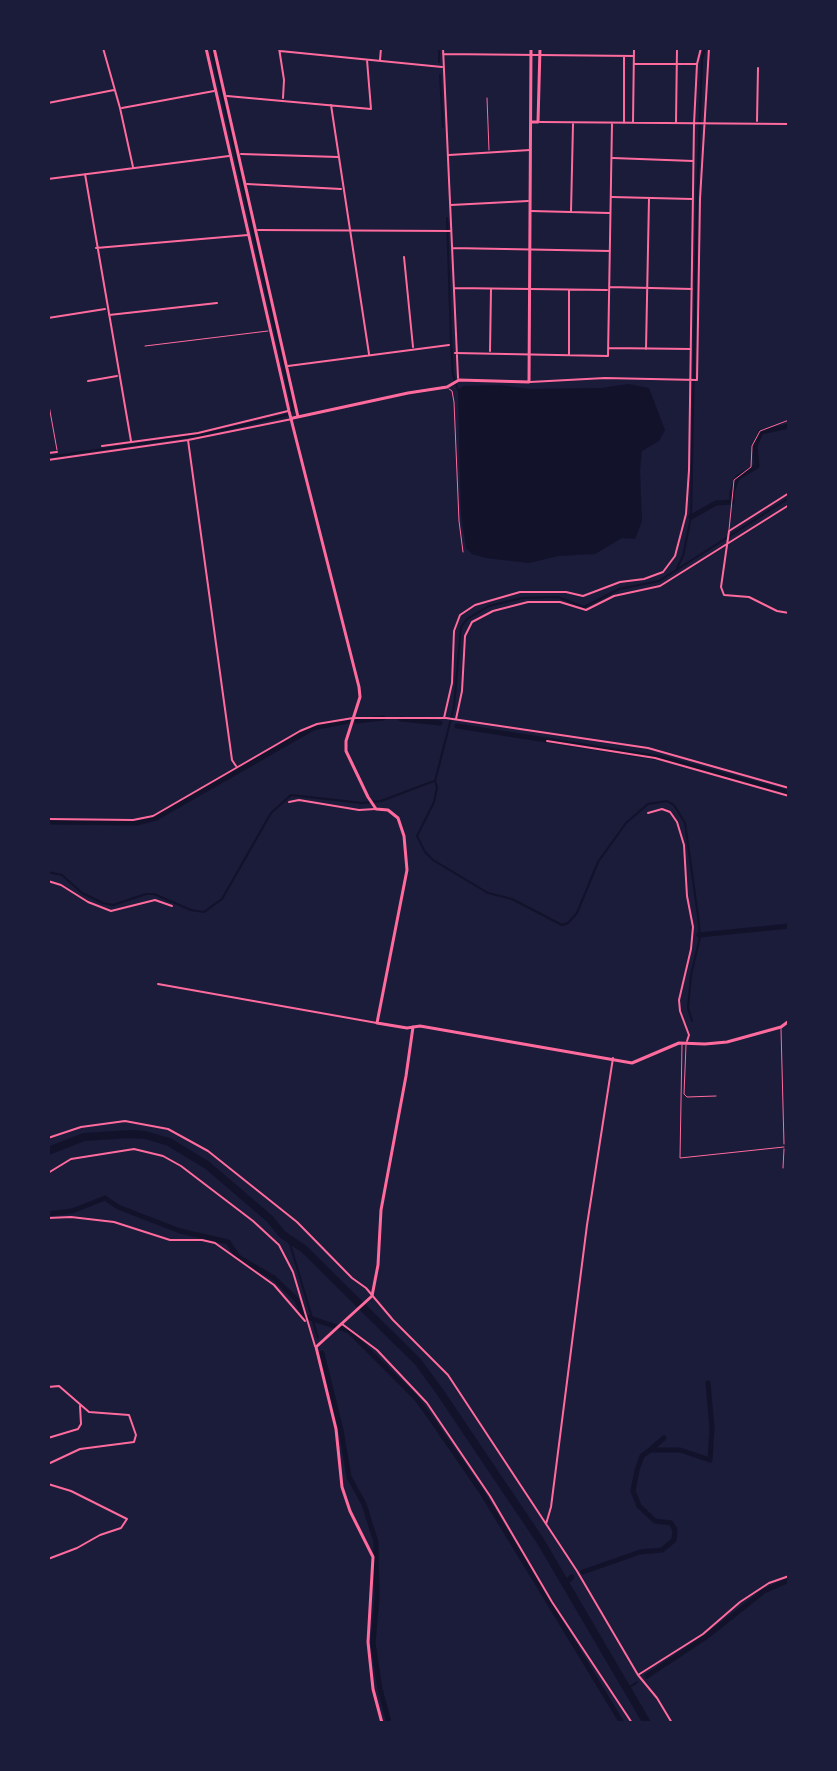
<!DOCTYPE html>
<html>
<head>
<meta charset="utf-8">
<style>
  body { margin:0 }
  #map { position:relative; width:837px; height:1771px; overflow:hidden; background:#1b1b3a; font-family:"Work Sans",sans-serif }
  canvas { display:block }
  .frame { position:absolute; inset:0; border:50px solid #1b1b3a; pointer-events:none }
</style>
</head>
<body>
<div id="map">
<canvas width="837" height="1771"></canvas>
<div class="frame"></div>
</div>
<script>
const ctx = document.querySelector('canvas').getContext('2d');
ctx.lineJoin = 'round';
function paint(path, color) {
  ctx.fillStyle = color;
  ctx.fill(path, 'evenodd');
}
function toPath(rows) {
  const path = new Path2D();
  for (const r of rows) {
    path.moveTo(r[0], r[1]);
    for (let i = 2; i < r.length; i += 2) path.lineTo(r[i], r[i + 1]);
  }
  return path;
}
function strokePath(path, color, width, dash) {
  ctx.strokeStyle = color;
  ctx.lineWidth = width;
  ctx.lineCap = dash ? 'butt' : 'round';
  ctx.setLineDash(dash || []);
  ctx.stroke(path);
}
const water = toPath([
  [629,384,649,388,665,430,659,441,642,451,640,470,642,521,635,539,622,538,595,554,558,556,529,563,486,558,472,554,466,548,461,514,458,390,463,386,500,385,529,389,601,388]
]);
const stream = toPath([
  [211,48,293,409,291,411],
  [439,48,439,62],
  [440,75,443,127],
  [447,218,451,340,453,375,458,390],
  [48,457,201,435,287,415],
  [677,568,683,556,691,517,697,202,702,59,705,48],
  [48,872,62,875,82,893,103,903,113,905,146,894,154,894,191,910,204,912,222,899,271,813,291,795,362,803,381,801,434,781],
  [692,1021,688,1008,691,975,700,937,698,916,685,823,674,805,667,801,648,804,626,823,598,862,577,913,568,923,562,925,512,899,488,893,433,860,425,852,417,836,434,802,437,787,435,781,454,707,461,627,467,619,489,606,522,598,558,597,584,607,619,589,659,581,789,498],
  [282,1234,290,1244,318,1338],
  [627,1689,637,1682]
]);
const canal = toPath([
  [691,517,716,503,732,502,732,492,737,478,757,466,755,446,761,432,789,426],
  [401,719,440,723],
  [357,721,383,718],
  [457,726,661,758,789,793],
  [48,822,137,823,156,818,313,728,348,721],
  [699,935,789,926],
  [48,1214,72,1211,105,1198,118,1207,180,1231,228,1242,238,1257,274,1278,296,1299,304,1316,349,1331,416,1398,430,1417,481,1491,622,1723],
  [322,1353,341,1430,349,1477,364,1504,376,1542,377,1598,373,1643,380,1689,389,1723],
  [651,1449,664,1438],
  [583,1572,640,1552,662,1550,674,1540,675,1530,671,1523,655,1521,639,1506,633,1491,637,1470,642,1456,650,1450,680,1450,710,1460,712,1428,708,1383],
  [564,1584,572,1577],
  [647,1676,706,1637,764,1591,789,1580]
]);
const river = toPath([
  [48,1151,84,1137,130,1134,145,1135,169,1142,207,1165,270,1219,282,1234,304,1249,418,1362,440,1392,541,1542,647,1723]
]);
const service = toPath([
  [487,98,489,150],
  [145,346,268,331],
  [449,389,452,391,454,402,459,521,463,552],
  [48,400,57,450],
  [729,530,734,480,751,467,752,446,760,431,789,420],
  [781,1029,784,1144],
  [682,1045,680,1158,784,1147],
  [686,1045,684,1094,687,1097,716,1096],
  [783,1168,784,1149]
]);
const minor = toPath([
  [103,48,120,108,133,167],
  [279,48,284,80,283,98],
  [443,48,458,378],
  [280,51,442,67],
  [443,54,634,56],
  [380,60,381,48],
  [635,64,696,64],
  [227,96,371,109,367,60],
  [48,103,114,90],
  [331,105,369,354],
  [122,108,214,91],
  [757,121,758,68],
  [540,122,789,124],
  [633,122,634,48],
  [676,122,677,48],
  [624,123,624,57],
  [241,154,338,157],
  [449,155,530,150],
  [613,158,693,161],
  [85,174,131,441],
  [48,179,229,156],
  [247,184,341,189],
  [612,197,692,199],
  [451,205,528,201],
  [531,211,609,213],
  [571,212,573,124],
  [258,230,451,231],
  [96,248,248,235],
  [452,248,610,251],
  [404,257,413,347],
  [610,287,692,289],
  [454,288,607,290],
  [109,315,217,303],
  [48,318,105,309],
  [609,348,691,349],
  [646,349,649,198],
  [490,351,491,289],
  [455,353,608,356,612,123],
  [569,355,569,290],
  [288,366,449,345],
  [88,381,117,376],
  [530,382,605,378,697,380,700,199,709,48],
  [188,440,232,760,236,766],
  [102,446,198,433,288,411],
  [48,453,57,452],
  [48,460,188,440,292,419],
  [789,493,729,531,721,587,724,595,749,597,777,611,789,613],
  [444,718,452,683,454,631,460,615,475,605,520,592,566,592,583,596,620,582,644,579,663,572,675,556,686,514,689,470,694,124,697,64,701,48],
  [456,719,462,691,465,636,472,622,493,611,528,602,560,602,586,610,614,596,660,586,789,505],
  [547,741,655,758,789,796],
  [289,802,299,800,359,810,375,809],
  [648,813,662,809,670,812,677,822,684,845,687,896,693,927,691,949,679,1000,680,1011,689,1035,687,1041],
  [48,819,133,820,153,816,300,731,317,724,353,718,446,718,648,748,789,788],
  [48,881,61,885,88,902,111,911,155,900,172,906],
  [158,984,377,1023],
  [48,1138,81,1127,125,1121,168,1129,208,1151,297,1222,352,1278,366,1288,393,1320,448,1375,577,1571,638,1675,657,1698,672,1723],
  [48,1173,71,1159,134,1149,163,1156,181,1166,253,1221,279,1245,293,1272,315,1346],
  [48,1218,71,1217,114,1222,170,1240,202,1240,215,1243,274,1285,305,1321],
  [342,1324,377,1350,427,1403,490,1496,552,1602,632,1723],
  [48,1387,59,1386,89,1412,129,1415,136,1435,134,1442,80,1449,48,1464],
  [48,1438,78,1429,81,1424,80,1406],
  [48,1484,71,1491,127,1519,121,1528,100,1535,77,1548,48,1559],
  [546,1524,551,1507,587,1225,613,1058],
  [638,1675,703,1634,740,1602,769,1583,789,1576]
]);
const tertiary = toPath([
  [206,48,289,411,359,687,360,697,346,741,346,751,368,797,376,809,388,810,398,818,404,836,407,870,377,1023,407,1028,420,1026,632,1063,679,1043,705,1044,727,1042,781,1027,789,1021],
  [214,48,298,417],
  [532,122,538,122,540,48],
  [293,418,408,393,447,387,459,380,529,382,531,48],
  [382,1723,373,1689,368,1642,373,1557,350,1511,342,1487,336,1429,316,1347,372,1296,378,1265,381,1210,406,1076,413,1027]
]);
paint(water, '#12122b');
strokePath(stream, '#12122b', 2);
strokePath(canal, '#12122b', 5);
strokePath(river, '#12122b', 8);
strokePath(service, '#ff6b9d', 1);
strokePath(minor, '#ff6b9d', 2);
strokePath(tertiary, '#ff6b9d', 3);
</script>
</body>
</html>
